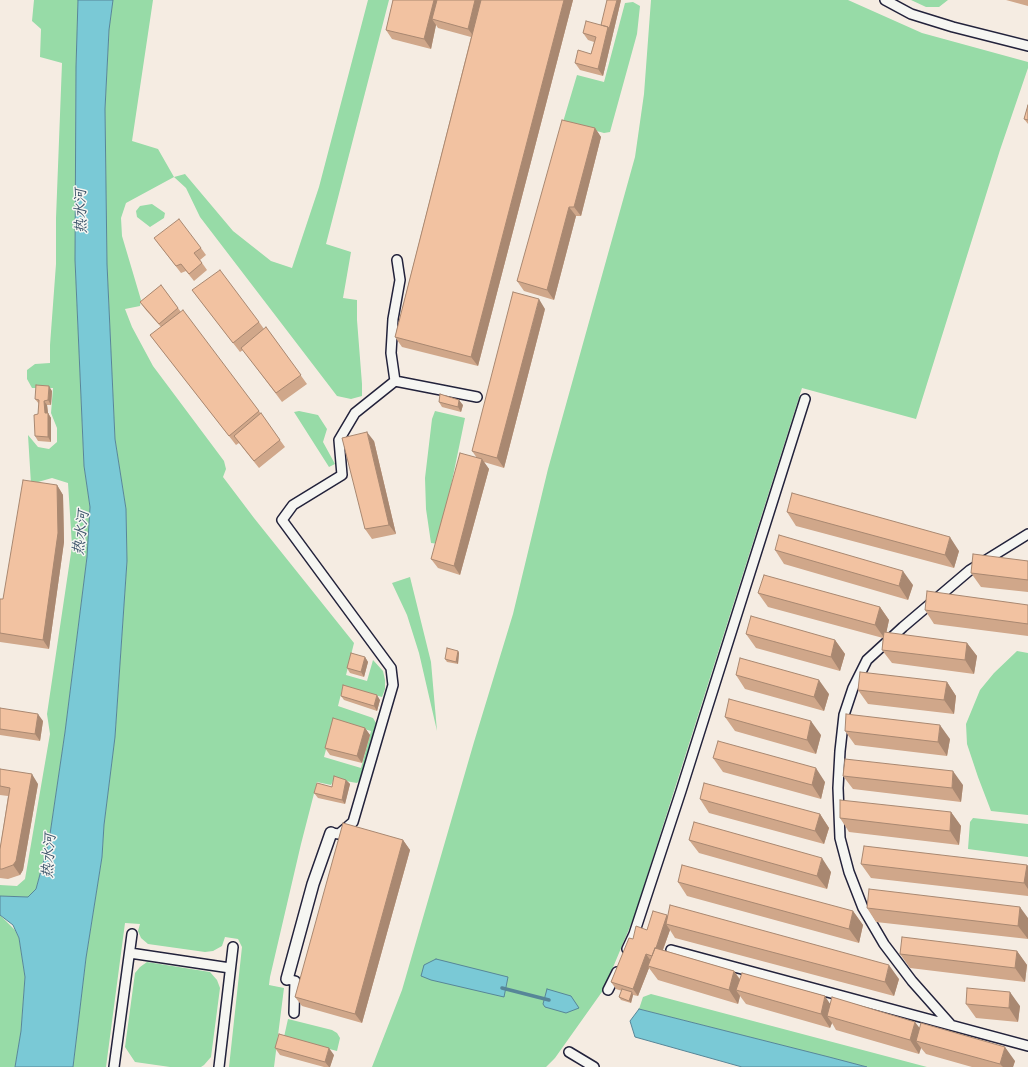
<!DOCTYPE html>
<html>
<head>
<meta charset="utf-8">
<style>
  body { margin:0 }
  canvas { display:block; background:#f5ece2 }
</style>
</head>
<body>
<canvas width="1028" height="1067"></canvas>
<script>
const ctx = document.querySelector('canvas').getContext('2d');
ctx.lineJoin = 'round';
function paint(path, color) {
  ctx.fillStyle = color;
  ctx.fill(path, 'evenodd');
}
function toPath(rows) {
  const path = new Path2D();
  for (const r of rows) {
    path.moveTo(r[0], r[1]);
    for (let i = 2; i < r.length; i += 2) path.lineTo(r[i], r[i + 1]);
  }
  return path;
}
function strokePath(path, color, width, dash) {
  ctx.strokeStyle = color;
  ctx.lineWidth = width;
  ctx.lineCap = dash ? 'butt' : 'round';
  ctx.setLineDash(dash || []);
  ctx.stroke(path);
}
function label(font, color, halo, rows, align = 'center') {
  ctx.font = font + ' "Gochi Hand","LXGW WenKai TC",sans-serif';
  ctx.lineWidth = 3;
  ctx.setLineDash([]);
  ctx.textBaseline = 'middle';
  ctx.strokeStyle = halo;
  ctx.fillStyle = color;
  for (const [text, x, y, turn = 0] of rows) {
    ctx.save();
    ctx.translate(x, y);
    ctx.rotate((+turn || 0) * Math.PI / 180);
    ctx.textAlign = isNaN(turn) ? turn : align;
    if (halo) ctx.strokeText(text, 0, 0);
    ctx.fillText(text, 0, 0);
    ctx.restore();
  }
}
const green = toPath([
  [34,0,78,0,76,67,75,260,84,466,90,507,87,557,65,732,49,841,36,889,28,897,0,896,0,885,17,886,25,879,50,734,47,714,72,546,68,483,52,478,31,484,28,435,38,447,49,449,57,442,57,428,51,413,53,388,32,388,27,379,27,370,35,364,50,363,50,345,56,264,56,218,62,63,40,57,41,29,32,21],
  [113,0,153,0,132,141,158,149,174,177,185,174,233,231,271,261,292,268,319,187,368,0,389,0,326,244,351,252,343,298,357,300,357,320,362,384,362,396,351,399,337,396,200,217,186,188,174,177,126,203,121,218,122,236,141,300,140,306,125,309,132,327,153,366,224,461,226,469,223,477,254,518,354,643,346,675,367,681,373,660,383,671,385,680,385,689,382,697,343,686,338,706,373,718,376,723,361,779,357,783,334,779,331,785,317,782,301,844,270,977,269,985,284,988,274,1067,229,1067,242,947,238,939,225,937,222,946,213,951,205,952,148,944,141,938,138,931,140,924,125,923,106,1067,73,1067,86,958,102,857,104,825,115,737,127,561,126,509,115,439,107,264,105,109,109,30],
  [334,720,371,731,361,768,324,757],
  [651,0,848,0,922,33,1028,62,1028,68,1000,150,916,419,802,388,634,917,604,989,555,1058,546,1067,372,1067,402,990,474,742,513,614,548,469,635,157,644,94],
  [911,0,948,0,939,7,926,7],
  [633,2,640,6,637,34,610,132,604,133,563,122,577,75,604,82,625,3],
  [152,204,165,213,164,218,150,227,137,217,136,211,140,206],
  [299,411,318,415,327,429,323,442,335,464,329,467,294,412],
  [435,411,465,418,439,544,431,543,426,509,425,478,432,419],
  [410,577,431,662,437,731,419,653,407,615,392,583],
  [1017,651,1028,653,1028,815,991,811,978,777,967,744,966,724,980,690,994,673],
  [973,818,1028,824,1028,857,968,849,970,822],
  [0,915,15,930,19,938,25,977,21,1031,15,1067,0,1067],
  [147,962,210,972,217,980,220,988,211,1057,204,1065,201,1067,170,1067,135,1062,125,1047,135,973,140,967],
  [651,994,927,1067,867,1067,639,1009,643,997],
  [288,1019,332,1030,337,1033,340,1038,337,1051,284,1037]
]);
const water = toPath([
  [78,0,113,0,109,30,105,109,107,264,115,439,126,509,127,561,115,737,104,825,102,857,86,958,73,1067,15,1067,21,1031,25,977,19,938,13,925,0,915,0,896,28,897,36,889,49,841,65,732,87,557,90,507,84,466,75,260,76,67,78,0],
  [436,959,508,977,504,997,431,980,421,976,424,965,436,959],
  [547,989,571,996,579,1008,566,1013,545,1007,543,1004,547,989],
  [639,1009,829,1057,867,1067,742,1067,635,1037,630,1021,639,1009]
]);
const stream = toPath([
  [502,988,549,1000]
]);
const minor = toPath([
  [885,0,911,14,953,27,1028,46],
  [397,260,400,280,393,319,391,353,395,381,477,397],
  [331,833,339,834,353,822,393,685,391,668,282,520,293,505,342,475,339,440,355,413,395,381],
  [627,949,634,934,681,791,805,399],
  [671,950,1028,1046],
  [130,953,230,968],
  [287,979,295,981,294,1013],
  [608,990,617,972],
  [951,1025,912,981,884,944,863,908,849,872,840,838,838,788,840,751,844,715,853,688,867,660,903,627,970,570,1028,534],
  [569,1052,594,1067],
  [114,1067,132,934],
  [219,1067,233,947]
]);
const tertiary = toPath([
  [287,979,313,884,331,833]
]);
const wall = toPath([
  [393,0,573,0,478,366,402,347,395,337,471,37,438,28,436,25,431,49,392,39,386,30],
  [621,0,603,76,580,70,575,63,591,54,594,42,588,40,583,33,601,25],
  [1006,0,1028,0,1028,6],
  [1028,105,1028,124,1024,119],
  [595,128,601,137,581,216,576,216,554,300,524,291,517,281],
  [154,238,201,248,206,255,200,260,207,270,194,281,186,271,181,273],
  [161,285,181,312,259,411,285,447,259,468,239,443,236,445,157,344,150,335,161,327,145,309,140,302],
  [192,290,259,322,264,329,266,327,307,384,282,402,243,350,240,352],
  [545,309,504,468,484,462,489,469,460,575,438,568,431,559,477,458,472,451],
  [52,391,51,405,47,405,48,413,51,418,51,442,38,441,35,436,38,414,39,404,35,399],
  [439,402,463,405,461,412,442,407],
  [374,441,396,534,372,539,365,529],
  [57,485,63,495,64,542,49,649,0,642,0,599,3,599],
  [787,512,959,551,954,568,796,526],
  [775,550,913,585,908,600,784,564],
  [1028,561,1028,592,981,587,971,573],
  [758,593,880,607,889,620,886,633,967,643,977,656,974,674,892,663,882,650,883,638,768,607],
  [1028,605,1028,636,934,624,925,610],
  [746,634,835,640,845,654,840,671,756,648],
  [458,651,459,653,458,664,447,662,445,659],
  [365,657,368,662,364,677,350,673,347,668],
  [736,675,829,694,824,711,745,689],
  [947,682,956,696,954,714,868,704,858,690],
  [341,696,380,700,377,711,344,700],
  [0,708,43,721,40,741,0,735],
  [725,717,821,735,816,754,735,731],
  [365,728,370,735,362,763,330,755,325,748],
  [845,731,950,739,947,756,855,745],
  [713,758,825,782,821,799,723,772],
  [0,769,38,784,23,870,20,875,8,879,0,878,0,849,8,796,0,795],
  [843,776,963,785,961,802,853,789],
  [346,780,350,784,345,804,318,798,314,793,332,787],
  [700,799,820,814,829,828,824,844,709,813],
  [951,812,961,826,959,845,849,832,840,818],
  [403,840,410,850,362,1023,302,1006,295,997],
  [689,840,831,872,827,889,699,853],
  [861,864,1027,865,1028,866,1028,896,871,878],
  [678,882,853,911,863,925,859,943,687,896],
  [1020,907,1028,939,876,922,867,908],
  [668,916,899,979,894,996,675,938,670,930,663,950,734,971,740,979,920,1028,1015,1061,1013,1067,972,1067,926,1054,921,1048,919,1054,836,1030,832,1023,830,1028,746,1004,740,996,738,1004,658,980,649,968,638,996,633,995,631,1003,621,1000,619,997,622,991,616,989,611,982,633,939],
  [1017,951,1027,965,1025,982,910,968,900,954],
  [966,1004,1020,1006,1018,1022,976,1018],
  [275,1048,334,1055,330,1067,324,1067,280,1055]
]);
const shadedWall = toPath([
  [434,0,442,0,432,19,436,25,431,49,424,39],
  [475,0,484,0,475,38,468,29],
  [564,0,573,0,478,366,471,357],
  [617,0,621,0,603,76,598,69,608,27],
  [595,128,601,137,581,216,574,207],
  [569,207,576,216,554,300,547,290],
  [539,299,545,309,504,468,497,458],
  [49,386,52,391,51,405,48,400],
  [459,400,463,405,461,412,458,407],
  [44,401,47,405,48,413,51,418,51,442,48,437,45,413],
  [367,432,374,441,396,534,389,525],
  [482,459,489,469,460,575,454,566],
  [57,485,63,495,64,542,49,649,43,640],
  [950,537,959,551,954,568,945,555],
  [903,571,913,585,908,600,899,586],
  [880,607,889,620,885,639,875,625],
  [835,640,845,654,840,671,831,657],
  [967,643,977,656,974,674,965,660],
  [458,651,459,653,458,664,456,662],
  [365,657,368,662,364,677,361,672],
  [819,680,829,694,824,711,814,697],
  [947,682,956,696,954,714,944,700],
  [377,695,380,700,377,711,374,706],
  [38,714,43,721,40,741,35,734],
  [811,721,821,735,816,754,807,740],
  [940,725,950,739,947,756,938,742],
  [365,728,370,735,362,763,357,756],
  [816,768,825,782,821,799,812,785],
  [953,771,963,785,961,802,952,788],
  [32,774,38,784,23,870,20,875,13,865],
  [346,780,350,784,345,804,342,800],
  [951,812,961,826,959,845,950,831],
  [820,814,829,828,824,844,815,831],
  [403,840,410,850,362,1023,355,1014],
  [822,858,831,872,827,889,817,876],
  [1027,865,1028,866,1028,889,1024,883],
  [1020,907,1028,918,1028,939,1018,926],
  [853,911,863,925,859,943,849,929],
  [667,915,672,922,666,924,670,930,658,963,653,956],
  [1017,951,1027,965,1025,982,1015,968],
  [646,954,651,961,648,966,649,968,638,996,633,989],
  [889,965,899,979,894,996,885,982],
  [734,971,743,985,736,990,740,996,738,1004,729,990],
  [632,992,633,995,631,1003,629,1001],
  [1010,992,1020,1006,1018,1022,1009,1008],
  [825,996,834,1010,827,1016,832,1023,830,1028,821,1014],
  [915,1022,925,1035,916,1041,921,1048,919,1054,910,1040],
  [1005,1047,1015,1061,1013,1067,1003,1067,1000,1064],
  [329,1048,334,1055,330,1067,329,1067,325,1062]
]);
const building = toPath([
  [393,0,434,0,424,39,386,30,393,0],
  [437,0,475,0,468,29,432,19,437,0],
  [481,0,564,0,471,357,395,337,481,0],
  [607,0,617,0,609,29,608,27,601,25,607,0],
  [586,21,608,27,598,69,575,63,578,50,591,54,596,37,583,33,586,21],
  [1028,105,1028,120,1024,119,1028,105],
  [562,120,595,128,574,207,569,207,547,290,517,281,562,120],
  [179,219,201,248,194,253,202,263,189,274,181,264,176,266,154,238,179,219],
  [220,270,259,322,233,343,192,290,220,270],
  [161,285,178,308,159,324,140,302,161,285],
  [513,292,539,299,497,458,472,451,513,292],
  [183,310,259,411,229,436,150,335,183,310],
  [266,327,301,375,276,393,241,348,266,327],
  [36,385,49,386,48,400,44,401,45,413,48,413,48,437,35,436,34,415,38,414,39,400,35,399,36,385],
  [440,394,459,400,458,407,439,402,440,394],
  [261,413,280,440,254,461,234,436,261,413],
  [367,432,389,525,365,529,342,438,367,432],
  [460,453,482,459,454,566,431,559,460,453],
  [23,480,57,485,58,533,43,640,0,633,0,599,3,599,23,480],
  [792,493,950,537,945,555,787,512,792,493],
  [779,535,903,571,899,586,775,550,779,535],
  [973,554,1028,561,1028,580,971,573,973,554],
  [764,575,880,607,875,625,758,593,764,575],
  [927,591,1028,605,1028,624,925,610,927,591],
  [751,616,835,640,831,657,746,634,751,616],
  [884,632,967,643,965,660,882,650,884,632],
  [447,648,458,651,456,662,445,659,447,648],
  [351,653,365,657,361,672,347,668,351,653],
  [740,658,819,680,814,697,736,675,740,658],
  [860,672,947,682,944,700,858,690,860,672],
  [343,685,377,695,374,706,341,696,343,685],
  [729,699,811,721,807,740,725,717,729,699],
  [0,708,38,714,35,734,0,729,0,708],
  [846,714,940,725,938,742,845,731,846,714],
  [333,718,365,728,357,756,325,748,333,718],
  [718,741,816,768,812,785,713,758,718,741],
  [845,759,953,771,952,788,843,776,845,759],
  [0,769,32,774,16,861,13,865,2,869,0,869,0,849,10,788,0,786,0,769],
  [334,776,346,780,342,800,314,793,317,783,332,787,334,776],
  [704,783,820,814,815,831,700,799,704,783],
  [840,800,951,812,950,831,840,818,840,800],
  [694,822,822,858,817,876,689,840,694,822],
  [343,823,403,840,355,1014,295,997,343,823],
  [864,846,1027,865,1024,883,861,864,864,846],
  [682,865,853,911,849,929,678,882,682,865],
  [869,889,1020,907,1018,926,867,908,869,889],
  [670,905,889,965,885,982,666,924,670,905],
  [653,911,667,915,656,948,655,948,652,956,646,954,633,989,611,982,629,938,633,939,636,926,647,930,653,911],
  [902,937,1017,951,1015,968,900,954,902,937],
  [655,948,734,971,729,990,648,966,655,948],
  [742,973,825,996,821,1014,736,990,742,973],
  [967,988,1010,992,1009,1008,966,1004,967,988],
  [622,989,632,992,629,1001,619,997,622,989],
  [832,997,915,1022,910,1040,827,1016,832,997],
  [921,1023,1005,1047,1000,1064,916,1041,921,1023],
  [279,1034,329,1048,325,1062,275,1048,279,1034]
]);
const waterNames = [
  ["热水河",83,211,-91],
  ["热水河",83,533,-83],
  ["热水河",51,856,-86]
];
paint(green, '#97dba7');
paint(water, '#7ac9d6');
strokePath(water, '#578698', 1);
strokePath(stream, '#578698', 3.5);
strokePath(minor, '#22223b', 12);
strokePath(tertiary, '#22223b', 14);
strokePath(minor, '#f6f6f2', 9);
strokePath(tertiary, '#f6f6f2', 11);
paint(wall, '#d0a78a');
paint(shadedWall, '#a98871');
paint(building, '#f2c2a1');
strokePath(building, '#a98871', 1);
label('italic 15px', '#3c546a', '#f6f6f2', waterNames);
</script>
</body>
</html>
